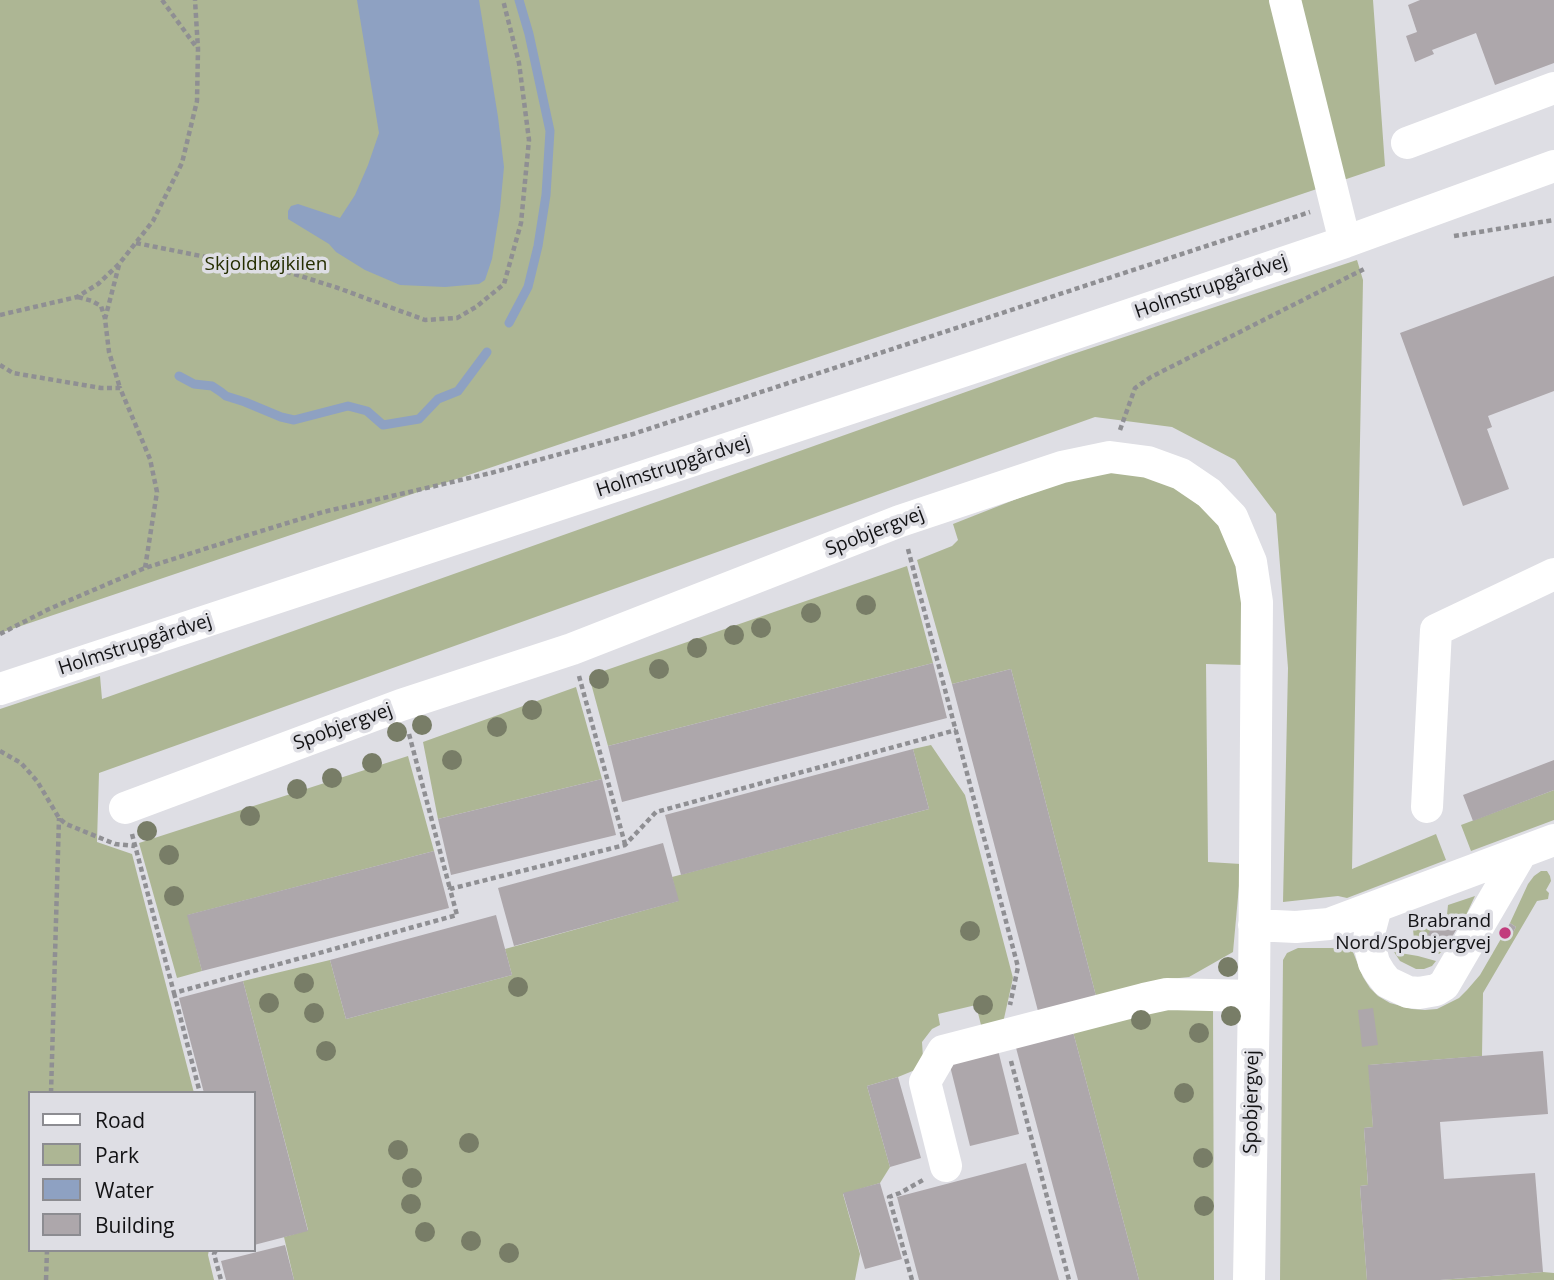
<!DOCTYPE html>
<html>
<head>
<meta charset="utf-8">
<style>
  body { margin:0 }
  #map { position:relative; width:1554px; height:1280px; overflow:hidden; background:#dedee4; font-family:"Open Sans",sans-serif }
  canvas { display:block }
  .legend { position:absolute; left:28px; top:1091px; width:228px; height:161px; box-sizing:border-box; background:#dedee4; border:2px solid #8c8c91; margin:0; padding:9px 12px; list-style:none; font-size:21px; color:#121214 }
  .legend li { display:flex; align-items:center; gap:14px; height:35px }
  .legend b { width:35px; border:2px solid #8c8c91 }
</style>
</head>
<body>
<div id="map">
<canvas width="1554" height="1280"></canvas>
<ul class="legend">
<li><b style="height:9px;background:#fff"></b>Road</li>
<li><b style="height:19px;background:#adb694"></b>Park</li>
<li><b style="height:19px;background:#8ea1c2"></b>Water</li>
<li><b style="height:19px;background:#ada7ab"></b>Building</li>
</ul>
</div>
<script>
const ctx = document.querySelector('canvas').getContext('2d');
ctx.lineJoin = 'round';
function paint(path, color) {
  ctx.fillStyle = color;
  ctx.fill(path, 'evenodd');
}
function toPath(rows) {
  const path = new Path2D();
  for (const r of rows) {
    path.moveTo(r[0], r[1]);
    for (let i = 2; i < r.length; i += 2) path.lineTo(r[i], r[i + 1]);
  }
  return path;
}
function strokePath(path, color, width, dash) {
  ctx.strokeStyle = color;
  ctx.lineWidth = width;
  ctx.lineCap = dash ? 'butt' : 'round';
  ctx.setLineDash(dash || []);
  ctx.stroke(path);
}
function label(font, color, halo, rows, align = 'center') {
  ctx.font = font + ' "Open Sans",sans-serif';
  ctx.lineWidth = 7;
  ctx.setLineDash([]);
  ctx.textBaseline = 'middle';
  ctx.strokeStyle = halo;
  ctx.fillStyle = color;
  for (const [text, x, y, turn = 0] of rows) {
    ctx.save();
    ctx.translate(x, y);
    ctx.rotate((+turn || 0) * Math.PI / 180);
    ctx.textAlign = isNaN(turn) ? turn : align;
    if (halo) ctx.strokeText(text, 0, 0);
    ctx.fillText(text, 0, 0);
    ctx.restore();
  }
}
const green = toPath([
  [0,0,1373,0,1385,166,0,633],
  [1357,260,1363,280,1352,869,1436,834,1446,860,1347,898,1338,896,1283,902,1288,668,1276,514,1235,460,1172,427,1095,417,99,773,97,842,132,854,194,1093,30,1093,30,1250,209,1250,208,1255,214,1280,0,1280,0,709,100,676,102,699,1067,356],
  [1098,472,1128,473,1156,478,1174,487,1214,516,1241,571,1244,665,1206,664,1208,862,1241,864,1233,952,1189,977,1160,980,1096,996,1011,669,952,684,917,560,952,546,958,540,953,524,1052,485],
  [907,566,933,663,608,746,589,676],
  [576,687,602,779,438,819,423,742],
  [931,745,965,795,1013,978,1003,1023,982,1029,976,1005,938,1014,940,1025,932,1029,922,1042,923,1058,915,1070,898,1077,867,1086,890,1167,880,1183,843,1194,860,1254,855,1280,294,1280,284,1237,308,1230,243,981,330,960,346,1019,512,975,505,949,678,901,672,877,929,809,913,749],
  [408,756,434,851,188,915,202,971,177,978,139,843],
  [1554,790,1554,820,1471,851,1461,825],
  [1541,871,1547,871,1550,876,1551,881,1546,890,1549,893,1548,899,1537,901,1483,993,1482,1056,1369,1065,1373,1127,1364,1128,1368,1185,1360,1186,1367,1280,1280,1280,1283,960,1287,953,1298,948,1343,948,1353,952,1363,977,1370,988,1378,996,1390,1003,1412,1009,1425,1010,1437,1009,1459,998,1467,990,1480,975,1502,937,1509,940,1516,927,1510,923,1528,884,1534,876],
  [1475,896,1459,930,1446,924,1448,905],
  [1434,924,1445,949,1439,954,1400,942,1414,939,1413,929],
  [1394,952,1418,956,1436,961,1432,966,1424,969,1416,969,1400,961],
  [1213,1006,1214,1280,1139,1280,1072,1028,1158,1009],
  [1543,1272,1554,1273,1554,1280,1440,1280]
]);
const water = toPath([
  [357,0,479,0,498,117,504,167,500,209,492,259,485,280,479,284,445,287,400,285,365,270,336,252,329,244,288,219,288,211,291,206,298,204,340,218,355,195,368,165,379,133]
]);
const stream = toPath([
  [509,323,528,287,538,246,546,195,550,131,529,34,519,0],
  [179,376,194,384,212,386,221,392,226,396,245,402,281,417,294,420,348,406,367,411,383,425,419,419,438,399,458,391,487,352]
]);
const building = toPath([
  [1420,0,1554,0,1554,63,1495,85,1476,33,1432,50,1434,54,1415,62,1406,36,1417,32,1408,5],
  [1554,276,1554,391,1488,416,1492,427,1487,429,1509,489,1463,506,1400,333],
  [933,663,947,718,622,802,608,746],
  [1011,669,1096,996,1038,1011,952,684],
  [913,749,929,809,681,875,665,815],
  [1554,760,1554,790,1473,821,1463,795],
  [602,779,616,835,451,875,438,819],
  [663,843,679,901,514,946,498,888],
  [434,851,449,908,202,971,187,915],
  [496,915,512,975,346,1019,330,960],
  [1437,919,1456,930,1445,949,1426,938],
  [1510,923,1516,927,1509,940,1502,937],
  [243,981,308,1231,254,1245,254,1093,204,1093,179,998],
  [1373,1008,1378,1045,1362,1047,1358,1010],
  [1072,1028,1139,1280,1078,1280,1015,1044],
  [998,1050,1019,1134,970,1146,949,1062],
  [1543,1051,1548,1114,1440,1122,1444,1179,1535,1173,1543,1272,1440,1280,1367,1280,1360,1186,1368,1185,1364,1128,1373,1127,1368,1065],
  [898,1077,921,1158,890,1167,867,1086],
  [1026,1163,1059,1280,919,1280,897,1197],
  [880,1183,902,1259,865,1269,843,1193],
  [285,1245,294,1280,226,1280,221,1261]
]);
const path = toPath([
  [162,0,197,48],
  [1454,236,1554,220],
  [136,243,206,257,272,267,338,288,425,320,457,318,476,307,504,284,521,223,529,140,519,63,503,0],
  [119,265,105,319,109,352,120,388],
  [78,297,92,301,101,306,105,318],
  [0,315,77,297,98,284,119,264,153,221,182,163,197,101,198,49,195,0],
  [0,365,13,373,101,388,120,388,150,459,157,492,145,568],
  [1120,430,1135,388,1151,377,1364,269],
  [908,549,1018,967,1010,1005],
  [0,634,49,609,145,568,245,536,323,512,491,473,633,434,1310,212],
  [579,676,625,844],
  [409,734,450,889],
  [0,751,21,763,37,781,59,818,66,824,115,844,135,846],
  [132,834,174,993,457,915,450,889,625,845,656,812,956,730],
  [174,993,200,1093],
  [1011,1061,1069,1280],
  [51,1093,59,818],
  [216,1250,214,1254,221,1280],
  [46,1280,47,1250],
  [912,1280,889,1197,900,1193,923,1180]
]);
const minor = toPath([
  [1285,0,1345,242],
  [1407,143,1554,88],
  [0,689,981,365,1345,242,1554,166],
  [1427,807,1436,630,1554,574],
  [125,808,401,705,572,649,900,521,1062,467,1110,457,1148,462,1181,474,1209,493,1232,517,1251,562,1257,602,1254,996,1249,1280],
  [1376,907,1370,930,1369,943,1374,963,1380,973,1387,982,1408,992,1419,993,1436,990,1444,985,1521,853],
  [1254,925,1296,927,1329,924,1554,840],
  [946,1166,925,1082,943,1051,1144,999,1167,994,1254,996]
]);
const trees = [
  [866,605],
  [811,613],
  [761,628],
  [734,635],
  [697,648],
  [659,669],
  [599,679],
  [532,710],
  [422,725],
  [497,727],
  [397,732],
  [452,760],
  [372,763],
  [332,778],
  [297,789],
  [250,816],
  [147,831],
  [169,855],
  [174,896],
  [970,931],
  [1228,967],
  [304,983],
  [518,987],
  [269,1003],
  [983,1005],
  [314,1013],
  [1231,1016],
  [1141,1020],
  [1199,1033],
  [326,1051],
  [1184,1093],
  [469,1143],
  [398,1150],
  [1203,1158],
  [412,1178],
  [411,1204],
  [1204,1206],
  [425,1232],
  [471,1241],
  [509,1253]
];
const markers = [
  [1505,933,7,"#c23c7d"]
];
const parkNames = [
  ["Skjoldhøjkilen",266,265]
];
const streetNames = [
  ["Holmstrupgårdvej",1211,287,-19],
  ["Holmstrupgårdvej",673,467,-18],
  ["Spobjergvej",875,532,-21],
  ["Holmstrupgårdvej",135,645,-18],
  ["Spobjergvej",343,727,-20],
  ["Spobjergvej",1252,1102,-89]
];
const poiNames = [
  ["Brabrand",1491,922],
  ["Nord/Spobjergvej",1491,944]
];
paint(green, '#adb694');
paint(water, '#8ea1c2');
strokePath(stream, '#8ea1c2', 9);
paint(building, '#ada7ab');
strokePath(path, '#8f8f93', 4.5, [5, 3.5]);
strokePath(minor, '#fff', 32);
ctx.fillStyle = '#787d67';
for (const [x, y] of trees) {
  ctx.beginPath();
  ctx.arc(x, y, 10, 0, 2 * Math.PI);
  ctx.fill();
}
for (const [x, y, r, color] of markers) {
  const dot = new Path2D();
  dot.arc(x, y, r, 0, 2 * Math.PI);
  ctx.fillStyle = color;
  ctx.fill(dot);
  strokePath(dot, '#dedee4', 2.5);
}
label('19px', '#252e00', '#dedee4', parkNames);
label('19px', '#121214', '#dedee4', streetNames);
label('19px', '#121214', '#dedee4', poiNames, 'right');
</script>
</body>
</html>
